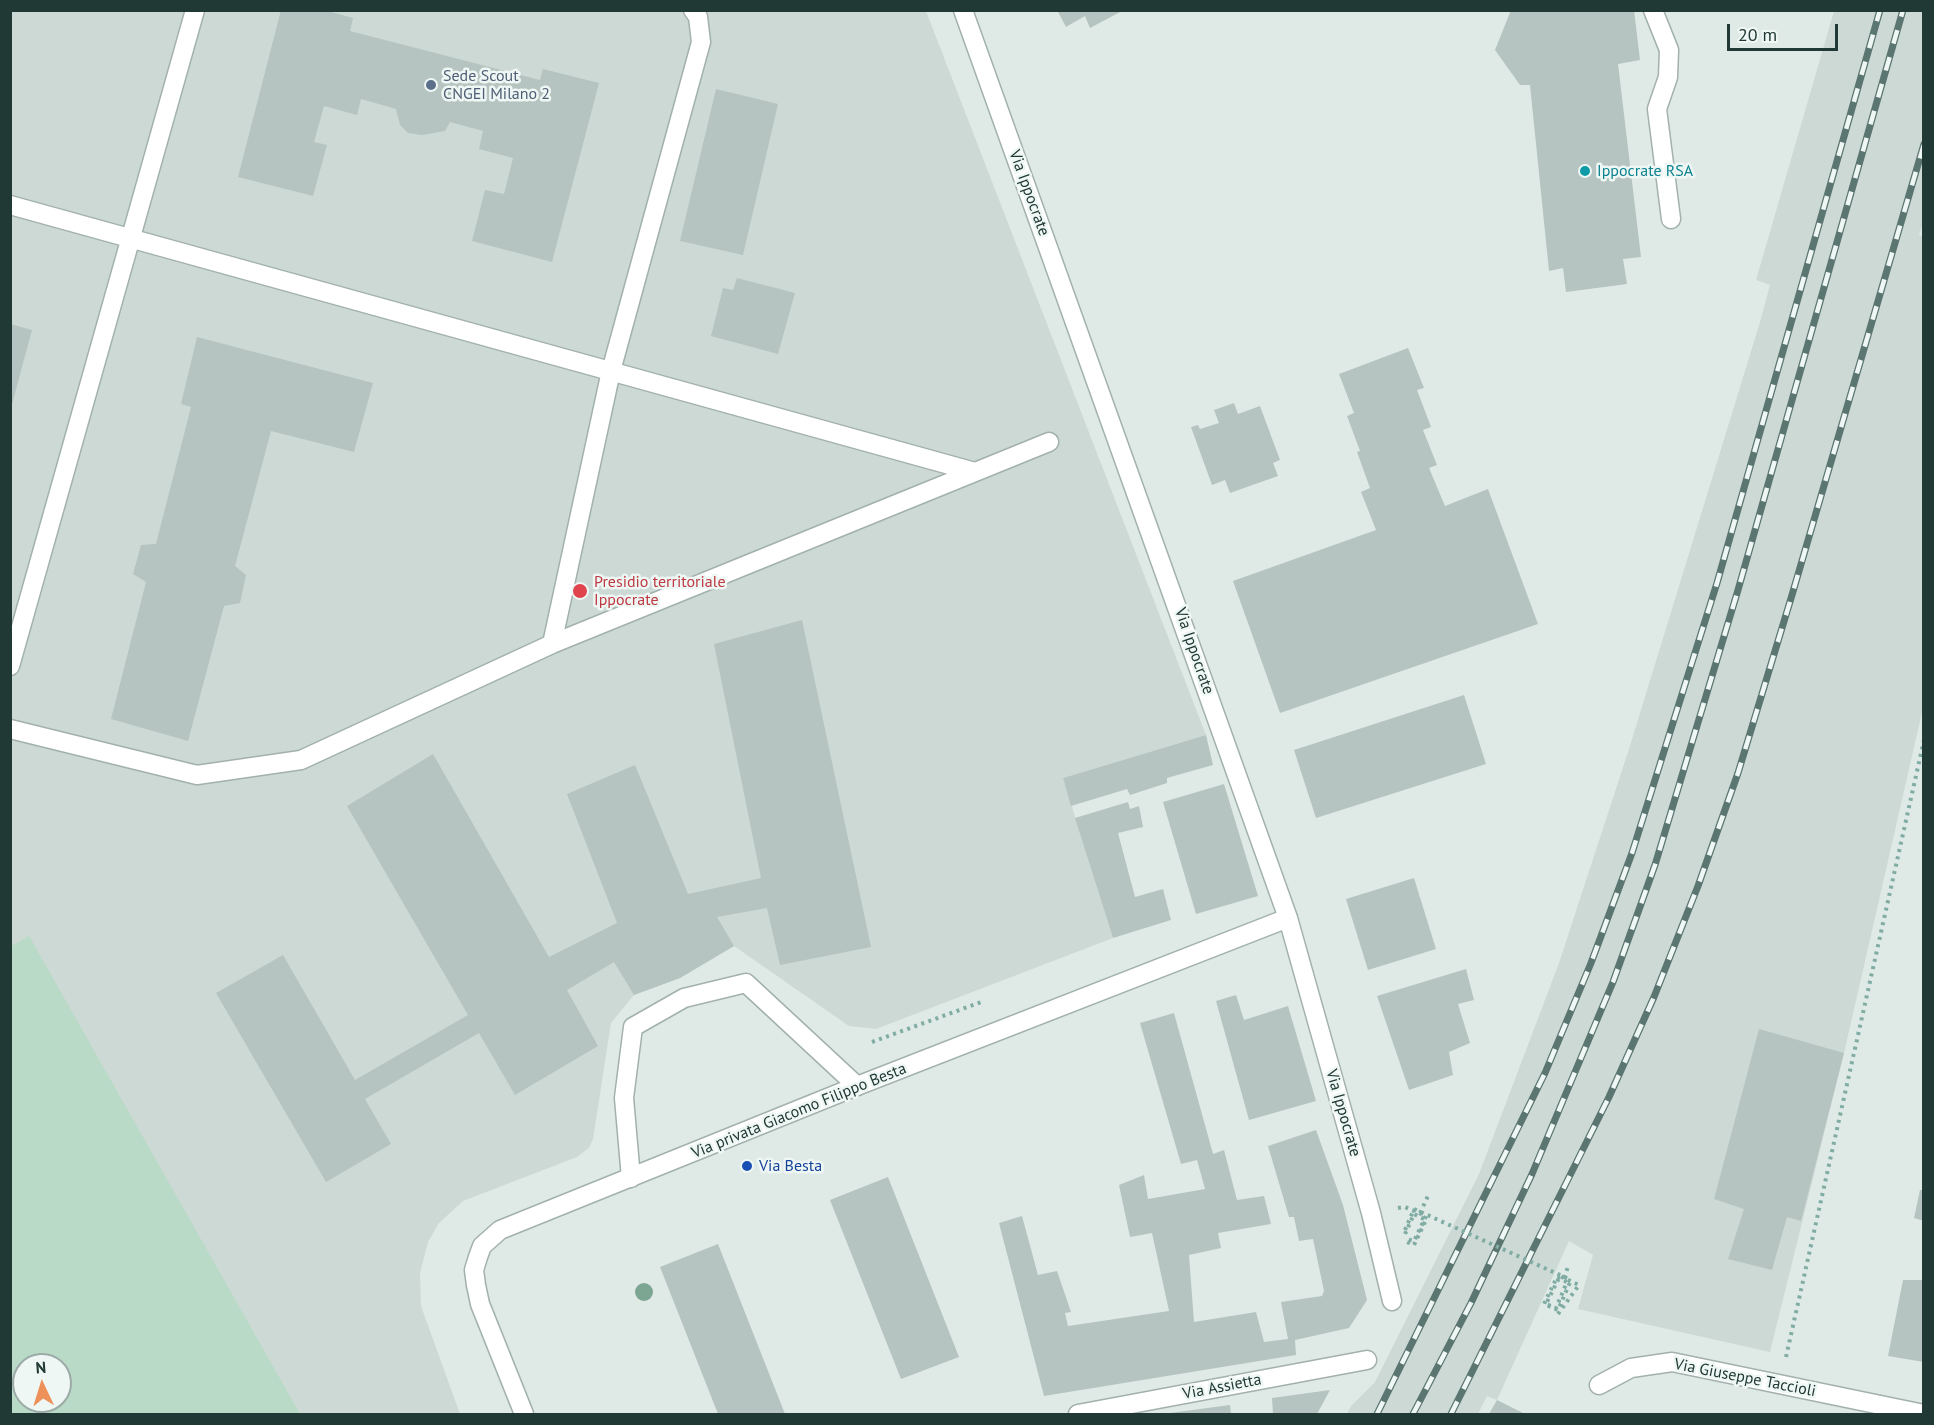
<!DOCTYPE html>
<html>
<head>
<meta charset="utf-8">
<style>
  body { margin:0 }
  #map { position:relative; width:1934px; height:1425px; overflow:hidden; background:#dfeae6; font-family:"PT Sans",sans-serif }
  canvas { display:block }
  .frame { position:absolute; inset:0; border:12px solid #213935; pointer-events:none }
  .north { position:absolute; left:12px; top:1353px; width:60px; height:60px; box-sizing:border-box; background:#eff7f4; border:2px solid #9daba8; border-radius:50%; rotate:356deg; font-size:16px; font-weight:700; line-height:24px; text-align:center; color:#213935 }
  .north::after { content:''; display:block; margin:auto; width:21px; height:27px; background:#ed905a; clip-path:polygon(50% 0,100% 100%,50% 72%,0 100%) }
  .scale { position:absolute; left:1727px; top:24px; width:111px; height:27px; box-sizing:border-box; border:3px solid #213935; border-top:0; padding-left:8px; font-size:18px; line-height:21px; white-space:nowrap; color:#213935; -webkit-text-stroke:4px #eff7f4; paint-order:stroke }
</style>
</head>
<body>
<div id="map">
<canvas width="1934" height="1425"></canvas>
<div class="frame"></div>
<div class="north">N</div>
<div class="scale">20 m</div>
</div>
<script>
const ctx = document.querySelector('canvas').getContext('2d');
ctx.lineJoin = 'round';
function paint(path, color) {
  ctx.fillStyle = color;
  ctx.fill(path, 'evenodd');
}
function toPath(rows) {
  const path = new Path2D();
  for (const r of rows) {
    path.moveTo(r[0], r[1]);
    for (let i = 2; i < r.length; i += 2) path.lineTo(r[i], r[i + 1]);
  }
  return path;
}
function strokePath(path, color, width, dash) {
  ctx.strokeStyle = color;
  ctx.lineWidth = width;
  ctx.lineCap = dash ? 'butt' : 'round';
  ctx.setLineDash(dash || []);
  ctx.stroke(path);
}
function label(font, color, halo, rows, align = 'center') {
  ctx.font = font + ' "PT Sans",sans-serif';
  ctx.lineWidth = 5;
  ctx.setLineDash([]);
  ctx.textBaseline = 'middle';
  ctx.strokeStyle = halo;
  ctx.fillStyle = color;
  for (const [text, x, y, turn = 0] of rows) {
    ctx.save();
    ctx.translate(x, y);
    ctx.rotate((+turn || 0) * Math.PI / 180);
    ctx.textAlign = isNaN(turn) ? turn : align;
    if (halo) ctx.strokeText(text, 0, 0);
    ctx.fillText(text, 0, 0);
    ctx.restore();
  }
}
const built = toPath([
  [10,11,926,11,1206,735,1063,778,1113,938,876,1029,849,1026,734,946,680,978,634,995,611,1023,593,1139,589,1148,577,1157,463,1201,439,1223,428,1242,420,1273,421,1306,460,1414,11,1414],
  [24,1365,60,1365,60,1401,24,1401],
  [1834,11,1923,11,1924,220,1919,235,1924,237,1923,708,1844,1053,1770,1352,1578,1309,1593,1255,1569,1241,1497,1400,1487,1396,1478,1414,1347,1414,1351,1406,1375,1382,1479,1174,1559,963,1629,749,1760,322,1770,285,1756,280]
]);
const green = toPath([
  [29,936,300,1414,11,1414,10,947],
  [24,1365,60,1365,60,1401,24,1401]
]);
const building = toPath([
  [281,10,324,10,353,18,350,31,540,80,543,69,599,83,552,262,472,241,485,190,504,194,513,158,479,149,483,131,450,122,445,131,422,135,408,133,400,125,396,109,361,99,357,115,324,106,314,142,327,145,313,196,238,177],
  [1057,10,1124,10,1090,28,1085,16,1066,27],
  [1511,10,1634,10,1640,60,1618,64,1641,257,1623,259,1627,284,1566,292,1563,268,1549,271,1530,85,1520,85,1495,50],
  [716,89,778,104,743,255,680,241],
  [737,278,795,293,778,354,711,336,723,288,733,290],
  [10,324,32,330,11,408,10,408],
  [197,337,373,383,354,452,271,431,235,566,246,575,240,603,224,606,188,741,111,719,146,582,133,574,141,545,156,544,191,407,181,404],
  [1408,348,1424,388,1417,390,1431,427,1423,430,1437,465,1429,468,1445,506,1488,489,1538,624,1280,713,1233,581,1376,530,1361,492,1370,488,1357,452,1360,451,1347,416,1354,413,1339,374],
  [1234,403,1238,414,1260,406,1280,460,1273,463,1278,476,1230,493,1225,480,1212,485,1191,427,1198,425,1200,429,1219,423,1214,410],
  [802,620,871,947,780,965,767,908,717,917,734,946,680,978,634,995,614,962,567,990,598,1046,515,1095,479,1033,365,1099,391,1144,326,1182,216,993,283,955,355,1080,468,1015,347,806,433,754,549,957,617,923,567,794,635,765,688,894,761,878,714,644],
  [1464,695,1486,764,1316,818,1294,750],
  [1206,735,1213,765,1167,778,1167,783,1130,795,1127,789,1071,806,1063,778],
  [1224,784,1258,896,1196,914,1163,802],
  [1128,802,1130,809,1139,806,1143,827,1118,833,1135,897,1163,889,1171,920,1113,938,1075,818],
  [1414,878,1436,949,1368,970,1346,899],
  [1466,969,1474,1000,1458,1004,1470,1043,1449,1052,1453,1075,1409,1090,1377,996],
  [1236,995,1244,1020,1288,1006,1316,1101,1249,1120,1216,1001],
  [1174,1013,1213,1154,1224,1150,1237,1200,1264,1196,1271,1224,1218,1233,1221,1248,1189,1255,1194,1322,1256,1312,1264,1342,1288,1339,1281,1302,1322,1296,1324,1291,1313,1239,1299,1241,1294,1217,1289,1217,1268,1146,1316,1130,1343,1205,1367,1300,1349,1328,1295,1340,1296,1355,1044,1396,999,1223,1022,1216,1038,1275,1057,1271,1071,1312,1065,1313,1068,1326,1169,1311,1152,1233,1130,1237,1119,1185,1144,1175,1148,1199,1205,1189,1197,1160,1181,1164,1140,1023],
  [1759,1029,1844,1053,1801,1221,1787,1217,1772,1270,1728,1259,1744,1209,1714,1199],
  [888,1177,959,1357,901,1379,830,1200],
  [1920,1190,1924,1190,1924,1221,1914,1218],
  [718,1244,785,1414,718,1414,660,1267],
  [1903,1280,1924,1280,1924,1362,1888,1356],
  [1330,1390,1317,1414,1273,1414,1272,1398],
  [1497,1400,1525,1414,1489,1414],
  [1230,1405,1231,1414,1170,1414,1170,1413]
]);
const path = toPath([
  [872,1042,984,1001],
  [1398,1208,1405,1207,1426,1216,1414,1241,1407,1239],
  [1420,1213,1428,1196],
  [1405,1230,1414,1209],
  [1405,1234,1414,1214,1426,1220,1414,1245,1407,1242],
  [1564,1278,1569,1264],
  [1558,1314,1579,1285,1564,1278,1560,1276,1546,1304,1556,1308,1567,1282,1557,1277,1544,1304,1558,1310,1571,1280],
  [1786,1357,1924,740]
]);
const service = toPath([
  [10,205,975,472],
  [552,644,611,371,701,42,698,17,693,10],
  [10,666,195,10],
  [10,729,197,775,301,760,552,644,1049,442],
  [631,1178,624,1098,633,1027,684,998,746,983,857,1086]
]);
const minor = toPath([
  [963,10,1288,918,1371,1213,1392,1301],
  [1653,10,1669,50,1668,77,1657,109,1671,219],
  [1599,1385,1631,1368,1672,1362,1924,1414],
  [524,1414,480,1304,476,1285,474,1270,478,1257,482,1246,500,1230,857,1086,1288,918],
  [1078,1414,1367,1360]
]);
const rail = toPath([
  [1377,1414,1545,1073,1591,963,1632,853,1717,583,1880,10],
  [1413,1414,1471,1303,1532,1174,1613,982,1655,865,1738,590,1903,10],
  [1451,1414,1609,1097,1654,997,1698,886,1738,773,1792,595,1924,144]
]);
const pathBridge = toPath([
  [1414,1209,1571,1280]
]);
const trees = [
  [644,1292]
];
const markers = [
  [431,85,6,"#5c6f8a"],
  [1585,171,6,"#0f9aa8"],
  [580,591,8,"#e0444e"],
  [747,1166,6,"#1a4fb4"]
];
const serviceNames = [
  ["Sede Scout",443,76],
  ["CNGEI Milano 2",443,94]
];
const cultureNames = [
  ["Ippocrate RSA",1597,171]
];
const streetNames = [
  ["Via Ippocrate",1029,193,70],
  ["Via Ippocrate",1194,651,71],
  ["Via privata Giacomo Filippo Besta",799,1111,-22],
  ["Via Ippocrate",1343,1113,74],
  ["Via Giuseppe Taccioli",1745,1378,11],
  ["Via Assietta",1222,1387,-11]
];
const healthNames = [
  ["Presidio territoriale",594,582],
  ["Ippocrate",594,600]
];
const transitNames = [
  ["Via Besta",759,1166]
];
paint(built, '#cdd9d5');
paint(green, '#b8dac6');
paint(building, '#b5c4c0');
strokePath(service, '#a2b1ad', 21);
strokePath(minor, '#a2b1ad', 21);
strokePath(path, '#80aca4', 4, [3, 4.5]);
strokePath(service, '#fff', 18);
strokePath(minor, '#fff', 18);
strokePath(rail, '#5b7571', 7);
strokePath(rail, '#eff7f4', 4.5, [14]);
strokePath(pathBridge, '#80aca4', 4, [3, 4.5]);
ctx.fillStyle = '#7da692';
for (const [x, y] of trees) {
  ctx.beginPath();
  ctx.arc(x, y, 9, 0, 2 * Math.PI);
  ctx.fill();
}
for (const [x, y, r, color] of markers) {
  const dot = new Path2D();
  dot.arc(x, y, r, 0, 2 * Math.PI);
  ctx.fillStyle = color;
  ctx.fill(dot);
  strokePath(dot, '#eff7f4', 2);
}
label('16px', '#4e5e75', '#eff7f4', serviceNames, 'left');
label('16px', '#0d838f', '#eff7f4', cultureNames, 'left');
label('16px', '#213935', '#eff7f4', streetNames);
label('16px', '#be3a42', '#eff7f4', healthNames, 'left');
label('16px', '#164399', '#eff7f4', transitNames, 'left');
</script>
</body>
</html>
